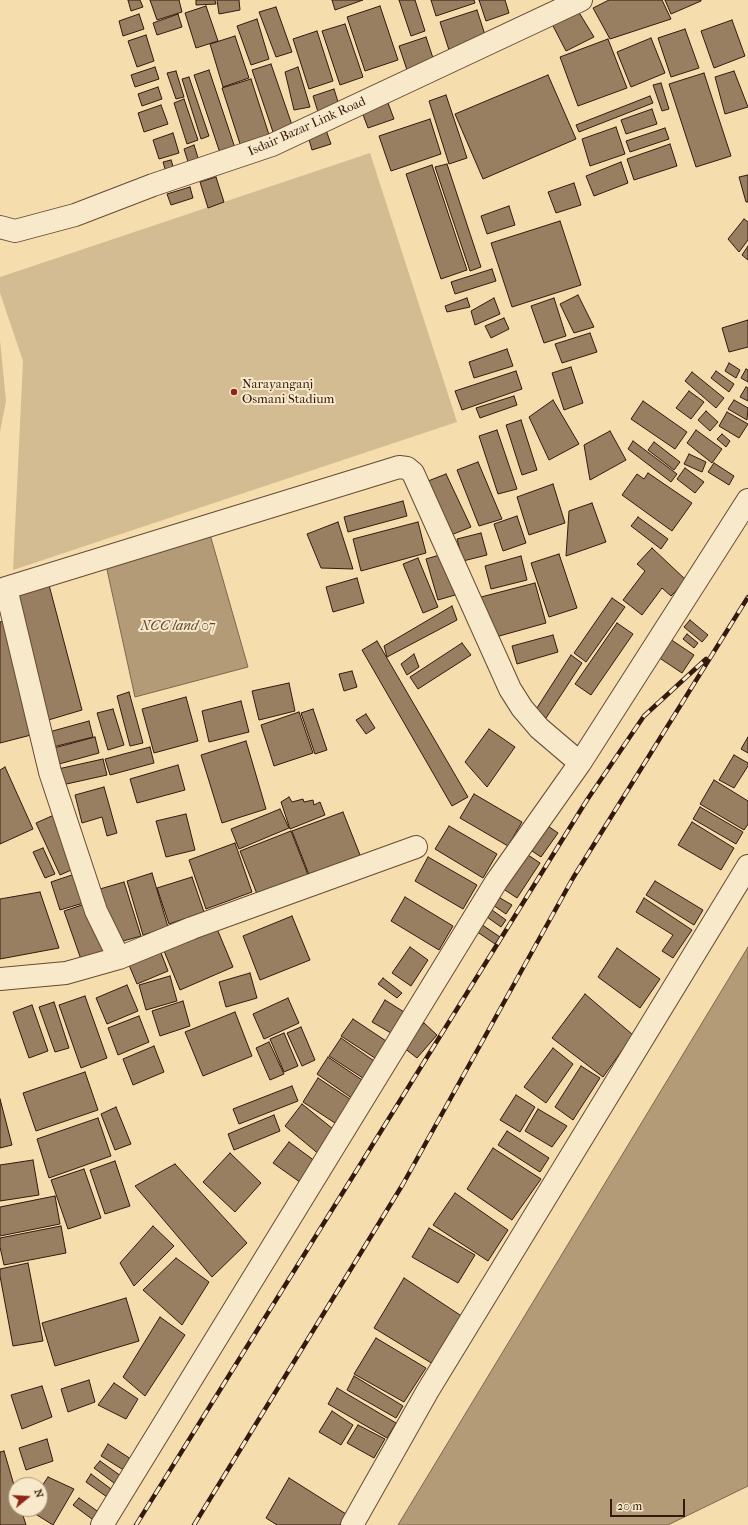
<!DOCTYPE html>
<html>
<head>
<meta charset="utf-8">
<style>
  body { margin:0 }
  #map { position:relative; width:748px; height:1525px; overflow:hidden; background:#f5ddad; font-family:"IM FELL French Canon",serif }
  canvas { display:block }
  .north { position:absolute; left:8px; top:1477px; width:40px; height:40px; box-sizing:border-box; background:#f8e9ca; border:1px solid #aa967f; border-radius:50%; rotate:72deg; font-size:11px; font-weight:700; line-height:16px; text-align:center; color:#341a0e }
  .north::after { content:''; display:block; margin:auto; width:14px; height:18px; background:#8f2418; clip-path:polygon(50% 0,100% 100%,50% 72%,0 100%) }
  .scale { position:absolute; left:610px; top:1499px; width:75px; height:18px; box-sizing:border-box; border:2px solid #341a0e; border-top:0; padding-left:5px; font-size:12px; line-height:14px; white-space:nowrap; color:#341a0e; -webkit-text-stroke:3px #f8e9ca; paint-order:stroke }
</style>
</head>
<body>
<div id="map">
<canvas width="748" height="1525"></canvas>
<div class="north">N</div>
<div class="scale">20 m</div>
</div>
<script>
const ctx = document.querySelector('canvas').getContext('2d');
ctx.lineJoin = 'round';
function paint(path, color) {
  ctx.fillStyle = color;
  ctx.fill(path, 'evenodd');
}
function toPath(rows) {
  const path = new Path2D();
  for (const r of rows) {
    path.moveTo(r[0], r[1]);
    for (let i = 2; i < r.length; i += 2) path.lineTo(r[i], r[i + 1]);
  }
  return path;
}
function strokePath(path, color, width, dash) {
  ctx.strokeStyle = color;
  ctx.lineWidth = width;
  ctx.lineCap = dash ? 'butt' : 'round';
  ctx.setLineDash(dash || []);
  ctx.stroke(path);
}
function label(font, color, halo, rows, align = 'center') {
  ctx.font = font + ' "IM FELL French Canon",serif';
  ctx.lineWidth = 4;
  ctx.setLineDash([]);
  ctx.textBaseline = 'middle';
  ctx.strokeStyle = halo;
  ctx.fillStyle = color;
  for (const [text, x, y, turn = 0] of rows) {
    ctx.save();
    ctx.translate(x, y);
    ctx.rotate((+turn || 0) * Math.PI / 180);
    ctx.textAlign = isNaN(turn) ? turn : align;
    if (halo) ctx.strokeText(text, 0, 0);
    ctx.fillText(text, 0, 0);
    ctx.restore();
  }
}
const green = toPath([
  [370,153,457,422,13,570,23,361,0,293,0,277],
  [0,340,6,401,0,432]
]);
const water = toPath([
  [209,531,248,667,135,697,106,565,209,531],
  [748,947,748,1486,668,1525,398,1525,748,947]
]);
const building = toPath([
  [128,0,140,0,143,7,131,11,128,0],
  [150,0,179,0,182,12,157,20,150,0],
  [196,0,215,0,216,4,196,5,196,0],
  [217,0,239,0,240,10,219,14,217,0],
  [332,0,363,0,335,10,332,0],
  [399,0,415,0,425,31,411,36,399,0],
  [431,0,474,0,475,3,436,16,431,0],
  [479,0,505,0,509,13,486,21,479,0],
  [609,0,662,0,671,19,610,39,593,8,609,0],
  [665,0,701,0,701,1,671,14,665,0],
  [206,6,218,41,196,48,185,13,206,6],
  [380,6,398,60,365,71,347,17,380,6],
  [575,6,594,37,566,51,552,24,575,6],
  [276,7,292,52,276,57,259,12,276,7],
  [477,10,486,38,449,50,440,22,477,10],
  [139,14,144,29,123,36,119,21,139,14],
  [178,14,182,27,157,35,153,23,178,14],
  [257,19,269,59,251,65,237,26,257,19],
  [732,20,745,56,714,68,701,31,732,20],
  [345,24,363,77,340,85,322,31,345,24],
  [685,29,699,68,671,77,658,38,685,29],
  [317,31,333,81,309,89,293,39,317,31],
  [146,35,154,61,137,67,128,41,146,35],
  [235,36,249,78,223,87,210,44,235,36],
  [426,37,434,61,407,70,399,46,426,37],
  [651,38,665,73,631,87,617,52,651,38],
  [608,39,627,88,578,106,560,57,608,39],
  [271,64,292,125,273,132,252,70,271,64],
  [155,67,159,79,135,87,131,75,155,67],
  [298,67,310,107,294,110,285,72,298,67],
  [209,70,235,148,220,153,194,75,209,70],
  [176,71,184,97,176,99,167,73,176,71],
  [734,71,748,107,725,114,715,77,734,71],
  [704,73,731,156,696,167,669,84,704,73],
  [548,75,576,139,483,179,455,114,548,75],
  [189,77,209,136,201,139,182,79,189,77],
  [251,79,271,141,242,150,222,88,251,79],
  [661,83,669,109,662,111,653,85,661,83],
  [158,87,162,99,142,106,138,94,158,87],
  [334,89,339,105,318,112,313,96,334,89],
  [446,95,467,158,449,164,429,101,446,95],
  [650,96,653,103,579,132,576,125,650,96],
  [184,99,198,140,187,144,174,103,184,99],
  [388,103,394,119,368,128,362,112,388,103],
  [161,105,168,124,144,132,138,113,161,105],
  [652,109,657,124,626,134,621,120,652,109],
  [430,119,441,154,391,171,379,136,430,119],
  [616,127,625,154,590,166,582,139,616,127],
  [665,128,669,139,630,152,626,141,665,128],
  [326,130,331,144,312,150,308,136,326,130],
  [173,133,179,153,159,159,153,140,173,133],
  [670,144,677,166,634,180,627,159,670,144],
  [194,145,200,164,190,168,184,149,194,145],
  [171,160,176,175,168,179,163,162,171,160],
  [621,162,628,183,594,196,586,176,621,162],
  [447,164,481,267,470,271,435,167,447,164],
  [432,165,467,270,441,279,406,174,432,165],
  [748,175,748,202,746,202,739,177,748,175],
  [216,177,224,202,208,208,200,182,216,177],
  [574,183,581,205,556,213,548,192,574,183],
  [190,187,193,198,171,205,167,194,190,187],
  [509,206,515,225,487,234,481,216,509,206],
  [744,219,748,222,748,240,739,252,728,239,744,219],
  [560,221,581,285,512,307,491,243,560,221],
  [748,246,748,260,742,255,748,246],
  [492,269,496,281,455,294,451,282,492,269],
  [578,295,594,327,574,333,560,304,578,295],
  [467,298,470,307,447,312,445,306,467,298],
  [494,298,500,314,475,325,471,311,494,298],
  [554,298,566,336,544,343,531,306,554,298],
  [504,318,509,329,491,338,485,326,504,318],
  [748,320,748,347,729,352,722,328,748,320],
  [590,333,597,352,562,363,555,344,590,333],
  [507,349,513,366,474,378,469,362,507,349],
  [729,363,740,370,736,378,725,371,729,363],
  [571,367,583,403,564,410,552,373,571,367],
  [746,369,748,370,748,382,741,378,746,369],
  [516,371,522,389,462,410,455,391,516,371],
  [716,371,734,384,729,392,711,378,716,371],
  [692,372,724,398,716,408,685,381,692,372],
  [746,387,748,388,748,401,740,397,746,387],
  [689,391,704,402,691,419,676,408,689,391],
  [514,396,517,405,480,418,476,408,514,396],
  [553,400,579,444,549,460,529,417,553,400],
  [734,400,748,408,747,420,728,409,734,400],
  [643,401,687,432,675,449,631,419,643,401],
  [706,411,718,422,710,431,698,420,706,411],
  [727,412,748,424,739,438,719,426,727,412],
  [521,420,537,470,522,475,506,425,521,420],
  [497,430,517,489,498,494,479,436,497,430],
  [696,430,722,449,712,463,687,443,696,430],
  [610,431,626,460,590,480,584,445,610,431],
  [722,434,730,441,726,447,717,439,722,434],
  [633,441,677,474,671,482,628,449,633,441],
  [654,442,680,462,674,470,648,450,654,442],
  [689,454,706,462,702,472,684,464,689,454],
  [478,462,502,519,479,526,457,470,478,462],
  [714,463,734,476,729,485,708,472,714,463],
  [685,468,704,482,695,493,677,479,685,468],
  [648,473,692,503,672,531,622,495,637,474,644,479,648,473],
  [446,474,471,527,446,537,423,483,446,474],
  [553,484,565,523,529,535,517,497,553,484],
  [403,501,407,516,348,532,344,517,403,501],
  [592,503,606,542,566,556,569,511,592,503],
  [517,516,526,543,503,551,494,524,517,516],
  [638,517,668,539,661,549,631,526,638,517],
  [338,522,353,569,321,568,307,534,338,522],
  [418,522,426,553,361,571,353,539,418,522],
  [481,533,487,555,463,561,457,539,481,533],
  [652,548,686,580,671,596,662,588,642,615,623,600,645,571,637,564,652,548],
  [443,554,455,595,438,600,426,559,443,554],
  [559,554,577,608,549,617,531,563,559,554],
  [521,556,527,580,491,589,485,566,521,556],
  [418,558,438,607,423,613,403,564,418,558],
  [357,578,364,603,333,612,326,587,357,578],
  [535,583,546,623,492,638,481,597,535,583],
  [49,585,82,710,45,721,11,596,49,585],
  [612,598,625,607,586,662,574,653,612,598],
  [452,606,457,620,387,657,384,646,452,606],
  [690,620,708,635,702,642,684,627,690,620],
  [3,621,35,734,0,743,0,622,3,621],
  [617,623,633,634,591,695,575,684,617,623],
  [687,634,698,643,694,648,683,639,687,634],
  [553,635,558,652,517,664,512,646,553,635],
  [670,639,694,655,682,673,658,657,670,639],
  [377,641,468,797,452,806,362,650,377,641],
  [462,643,471,655,418,689,410,677,462,643],
  [414,654,419,667,407,675,401,664,414,654],
  [571,655,582,663,546,718,535,711,571,655],
  [352,671,357,687,344,691,339,674,352,671],
  [289,683,295,711,259,720,252,691,289,683],
  [129,692,143,743,130,746,117,696,129,692],
  [186,697,198,741,154,753,142,709,186,697],
  [241,701,249,732,209,742,202,711,241,701],
  [113,709,124,745,108,750,97,713,113,709],
  [313,709,327,750,315,754,301,713,313,709],
  [299,712,313,753,274,766,261,725,299,712],
  [366,714,375,728,366,734,356,720,366,714],
  [89,721,93,737,53,747,49,732,89,721],
  [489,729,515,747,487,787,465,762,489,729],
  [95,737,99,753,59,764,54,748,95,737],
  [748,737,748,753,741,749,748,737],
  [246,741,266,809,222,823,201,755,246,741],
  [150,747,154,763,110,775,105,759,150,747],
  [734,755,748,763,748,766,734,788,719,780,734,755],
  [103,759,107,775,62,785,58,769,103,759],
  [178,765,185,790,137,803,130,779,178,765],
  [5,767,33,829,0,844,0,770,5,767],
  [714,780,748,801,748,824,744,830,700,804,714,780],
  [104,787,117,833,107,836,102,817,82,823,75,795,104,787],
  [474,794,522,822,508,846,460,818,474,794],
  [289,797,292,802,303,799,304,802,313,800,314,805,320,802,325,815,290,829,281,802,289,797],
  [700,807,743,832,736,844,693,819,700,807],
  [280,809,289,828,239,849,231,829,280,809],
  [343,812,362,860,311,880,292,831,343,812],
  [186,814,195,850,166,857,156,821,186,814],
  [54,815,78,867,60,875,36,823,54,815],
  [692,822,734,848,721,870,678,845,692,822],
  [545,824,558,833,541,857,529,849,545,824],
  [449,826,497,854,483,878,435,849,449,826],
  [291,831,310,880,259,899,240,851,291,831],
  [235,843,252,892,206,909,189,860,235,843],
  [43,848,55,874,45,878,33,852,43,848],
  [525,853,540,863,517,898,502,888,525,853],
  [428,857,477,885,463,909,415,881,428,857],
  [78,873,87,902,60,910,51,882,78,873],
  [152,873,168,927,143,935,127,881,152,873],
  [192,877,204,912,169,924,157,888,192,877],
  [655,881,703,910,694,925,646,895,655,881],
  [124,882,141,936,116,943,100,889,124,882],
  [40,892,59,948,0,959,0,899,40,892],
  [495,895,512,905,506,914,490,903,495,895],
  [405,897,453,926,439,950,391,921,405,897],
  [644,898,692,930,673,958,662,951,673,935,636,912,644,898],
  [88,903,107,957,83,965,64,911,88,903],
  [485,905,506,920,501,927,480,912,485,905],
  [292,916,310,960,260,980,243,936,292,916],
  [475,920,500,937,495,944,470,927,475,920],
  [215,924,233,967,180,990,162,946,215,924],
  [158,945,168,971,137,984,126,958,158,945],
  [410,947,428,960,411,986,392,973,410,947],
  [617,948,660,979,640,1008,598,977,617,948],
  [250,973,257,998,226,1007,219,982,250,973],
  [170,976,177,1001,146,1010,139,985,170,976],
  [383,978,402,993,397,998,378,984,383,978],
  [127,985,138,1011,107,1024,96,998,127,985],
  [585,994,633,1035,603,1077,552,1038,585,994],
  [85,996,107,1058,81,1068,59,1005,85,996],
  [288,998,299,1023,264,1039,253,1014,288,998],
  [385,1000,404,1012,391,1033,372,1022,385,1000],
  [183,1001,190,1026,160,1036,152,1011,183,1001],
  [54,1002,69,1048,55,1052,39,1007,54,1002],
  [32,1005,48,1051,29,1058,13,1012,32,1005],
  [235,1012,252,1056,203,1076,185,1032,235,1012],
  [139,1016,149,1042,118,1055,108,1028,139,1016],
  [353,1019,392,1045,381,1062,341,1036,353,1019],
  [424,1023,437,1035,417,1058,403,1047,424,1023],
  [301,1027,315,1060,302,1066,287,1033,301,1027],
  [284,1033,298,1066,284,1072,270,1039,284,1033],
  [341,1038,380,1065,369,1082,329,1056,341,1038],
  [269,1042,284,1074,270,1080,256,1048,269,1042],
  [154,1046,164,1072,133,1085,123,1059,154,1046],
  [553,1048,573,1064,546,1103,524,1087,553,1048],
  [328,1057,368,1084,356,1101,317,1074,328,1057],
  [581,1066,600,1078,573,1120,555,1107,581,1066],
  [85,1072,98,1110,36,1131,23,1093,85,1072],
  [318,1078,356,1103,341,1127,303,1102,318,1078],
  [292,1086,298,1101,239,1124,233,1109,292,1086],
  [516,1095,535,1107,520,1132,500,1120,516,1095],
  [0,1099,12,1145,0,1148,0,1099],
  [302,1104,338,1133,320,1155,285,1126,302,1104],
  [116,1107,131,1144,115,1150,101,1114,116,1107],
  [538,1109,567,1126,552,1147,525,1131,538,1109],
  [274,1115,280,1131,234,1150,228,1134,274,1115],
  [98,1118,111,1156,49,1178,37,1139,98,1118],
  [507,1131,549,1158,540,1172,498,1145,507,1131],
  [289,1142,319,1164,304,1185,273,1163,289,1142],
  [493,1148,541,1179,512,1220,467,1189,493,1148],
  [230,1153,261,1183,235,1212,203,1182,230,1153],
  [33,1160,39,1195,0,1201,0,1165,33,1160],
  [115,1161,130,1206,105,1214,90,1170,115,1161],
  [175,1164,247,1243,212,1277,135,1186,175,1164],
  [84,1169,101,1218,68,1229,51,1180,84,1169],
  [455,1193,508,1230,488,1261,433,1225,455,1193],
  [55,1196,60,1224,0,1236,0,1207,55,1196],
  [61,1226,66,1253,4,1265,0,1247,0,1238,61,1226],
  [153,1226,174,1246,134,1286,120,1263,153,1226],
  [429,1228,475,1255,458,1283,412,1257,429,1228],
  [176,1258,209,1282,182,1325,143,1290,176,1258],
  [28,1263,43,1341,13,1346,0,1276,0,1269,28,1263],
  [404,1278,463,1317,433,1364,374,1328,404,1278],
  [126,1298,139,1341,55,1366,42,1323,126,1298],
  [160,1317,185,1335,145,1396,123,1377,160,1317],
  [376,1338,426,1368,404,1402,354,1374,376,1338],
  [354,1376,403,1406,396,1418,347,1390,354,1376],
  [89,1380,95,1402,68,1412,61,1389,89,1380],
  [114,1383,138,1399,126,1419,98,1405,114,1383],
  [42,1386,52,1417,22,1429,11,1395,42,1386],
  [337,1388,396,1423,387,1438,328,1404,337,1388],
  [332,1411,353,1425,341,1445,319,1432,332,1411],
  [358,1425,385,1439,374,1458,347,1443,358,1425],
  [47,1439,53,1461,26,1470,19,1448,47,1439],
  [108,1444,137,1463,130,1474,101,1456,108,1444],
  [4,1451,16,1492,16,1509,21,1509,26,1525,0,1525,0,1452,4,1451],
  [100,1461,128,1481,122,1489,94,1468,100,1461],
  [91,1474,119,1495,114,1502,86,1482,91,1474],
  [48,1477,74,1489,53,1525,29,1510,30,1509,40,1509,40,1489,48,1477],
  [289,1478,346,1514,340,1525,277,1525,266,1518,289,1478],
  [79,1498,107,1518,100,1525,73,1505,79,1498]
]);
const minor = toPath([
  [0,227,15,231,75,215,153,185,272,145,581,0],
  [6,588,399,467,407,468,413,473,510,689,522,708,539,728,580,763],
  [0,590,6,588,50,772,96,911,119,958],
  [0,979,66,973,119,958,192,928,416,847],
  [102,1525,496,882,580,763,748,500]
]);
const tertiary = toPath([
  [352,1525,427,1392,748,866]
]);
const rail = toPath([
  [136,1525,587,800,644,716,706,659],
  [194,1525,403,1184,573,878,748,597]
]);
const markers = [
  [234,392,4,"#8f2418"]
];
const streetNames = [
  ["Isdair Bazar Link Road",307,127,-24]
];
const poiNames = [
  ["Narayanganj",242,385],
  ["Osmani Stadium",242,400]
];
const waterNames = [
  ["NCC land 07",178,627]
];
paint(green, '#d4bc92');
paint(water, '#b39b77');
strokePath(water, '#80674d', 1);
paint(building, '#987f61');
strokePath(building, '#341a0e', 1);
strokePath(minor, '#644b36', 24);
strokePath(tertiary, '#644b36', 24);
strokePath(minor, '#f8e9ca', 22);
strokePath(tertiary, '#f8e9ca', 22);
strokePath(rail, '#341a0e', 4.5);
strokePath(rail, '#f8e9ca', 3, [9]);
for (const [x, y, r, color] of markers) {
  const dot = new Path2D();
  dot.arc(x, y, r, 0, 2 * Math.PI);
  ctx.fillStyle = color;
  ctx.fill(dot);
  strokePath(dot, '#f8e9ca', 1.5);
}
label('13px', '#341a0e', '#f8e9ca', streetNames);
label('13px', '#341a0e', '#f8e9ca', poiNames, 'left');
label('italic 14px', '#604733', '#f8e9ca', waterNames);
</script>
</body>
</html>
